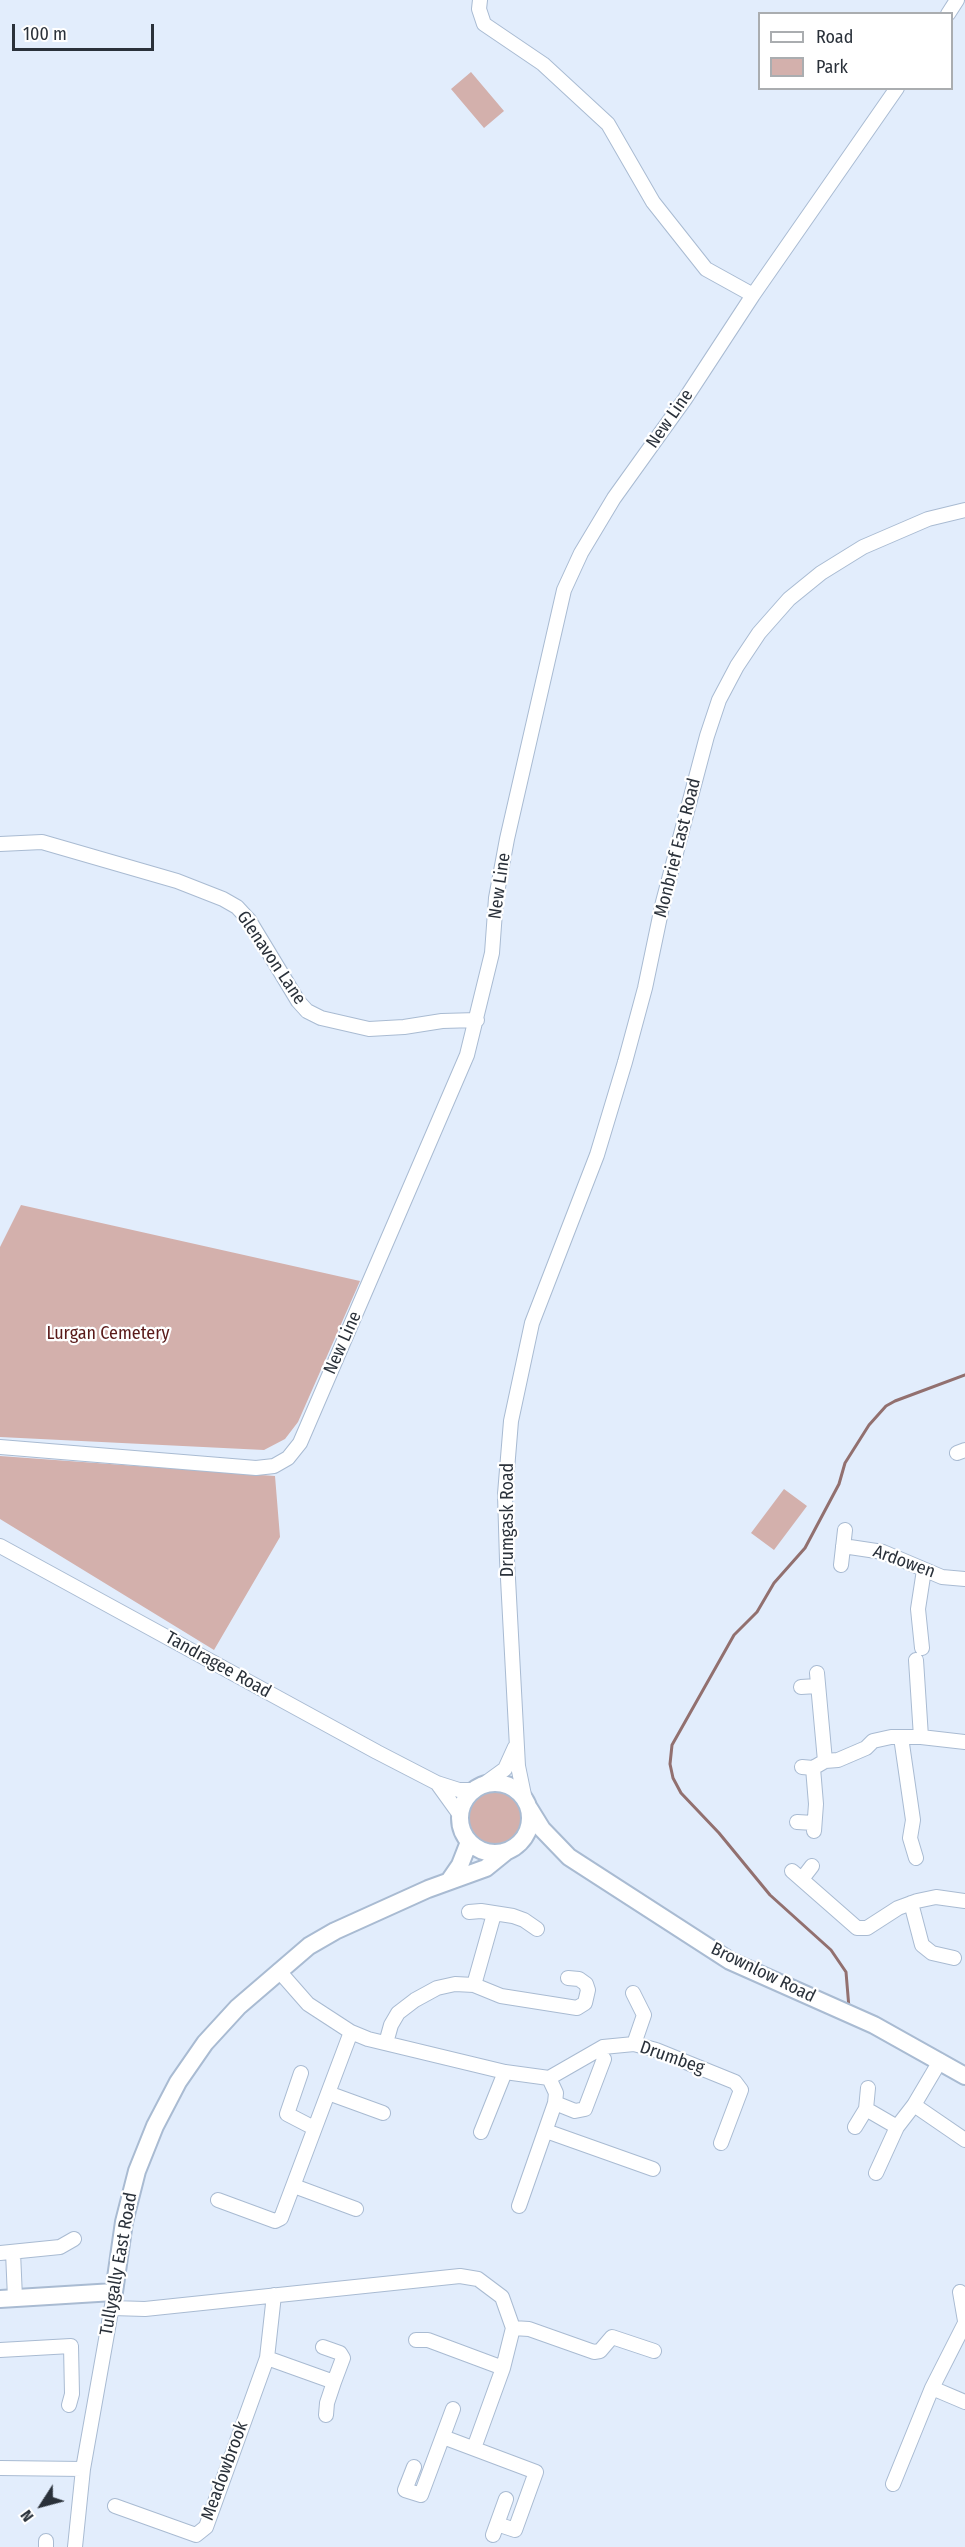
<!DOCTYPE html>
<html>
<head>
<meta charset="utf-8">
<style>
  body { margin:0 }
  #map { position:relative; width:965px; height:2547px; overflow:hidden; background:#e2edfc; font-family:"Fira Sans Condensed",sans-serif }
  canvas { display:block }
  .legend { position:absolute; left:758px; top:12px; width:195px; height:78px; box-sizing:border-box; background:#fff; border:2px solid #aaadb0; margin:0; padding:8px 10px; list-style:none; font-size:18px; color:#2a313a }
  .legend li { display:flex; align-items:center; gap:12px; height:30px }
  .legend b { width:30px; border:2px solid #aaadb0 }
  .north { position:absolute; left:12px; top:2475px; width:60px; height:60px; -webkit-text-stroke:4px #fff; paint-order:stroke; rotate:234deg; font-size:16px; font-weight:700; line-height:24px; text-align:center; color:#2a313a }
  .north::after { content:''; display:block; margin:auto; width:21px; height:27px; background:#2a313a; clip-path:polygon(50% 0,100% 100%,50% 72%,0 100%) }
  .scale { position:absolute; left:12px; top:24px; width:142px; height:27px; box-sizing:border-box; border:3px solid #2a313a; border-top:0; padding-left:8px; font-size:18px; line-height:21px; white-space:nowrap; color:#2a313a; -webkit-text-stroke:4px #fff; paint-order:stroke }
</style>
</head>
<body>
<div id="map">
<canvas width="965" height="2547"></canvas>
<ul class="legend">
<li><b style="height:8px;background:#fff"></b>Road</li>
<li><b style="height:16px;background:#d3b0ac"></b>Park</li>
</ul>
<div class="north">N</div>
<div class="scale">100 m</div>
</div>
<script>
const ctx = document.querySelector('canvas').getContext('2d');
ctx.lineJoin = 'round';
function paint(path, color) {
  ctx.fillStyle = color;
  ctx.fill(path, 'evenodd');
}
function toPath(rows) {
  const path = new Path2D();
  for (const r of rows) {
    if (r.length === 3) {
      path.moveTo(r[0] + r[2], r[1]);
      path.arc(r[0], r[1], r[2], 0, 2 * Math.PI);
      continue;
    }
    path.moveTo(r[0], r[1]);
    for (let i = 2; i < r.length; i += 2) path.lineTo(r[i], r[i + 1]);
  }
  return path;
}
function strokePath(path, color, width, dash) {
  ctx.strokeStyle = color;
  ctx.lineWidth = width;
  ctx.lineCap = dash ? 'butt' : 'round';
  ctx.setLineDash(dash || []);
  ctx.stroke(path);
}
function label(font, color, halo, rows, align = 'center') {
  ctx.font = font + ' "Fira Sans Condensed",sans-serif';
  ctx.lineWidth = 4.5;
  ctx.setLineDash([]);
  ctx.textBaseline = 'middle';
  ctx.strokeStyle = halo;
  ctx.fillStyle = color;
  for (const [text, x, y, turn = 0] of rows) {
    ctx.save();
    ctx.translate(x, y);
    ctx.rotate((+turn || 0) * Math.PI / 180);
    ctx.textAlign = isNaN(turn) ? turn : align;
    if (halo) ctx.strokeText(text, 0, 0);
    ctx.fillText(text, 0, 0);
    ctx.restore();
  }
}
const green = toPath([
  [471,72,504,111,484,128,451,89],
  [21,1205,360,1281,298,1422,285,1439,264,1450,0,1437,0,1247],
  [0,1456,275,1476,280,1537,214,1650,0,1519],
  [784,1489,807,1506,774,1550,751,1533],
  [496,1818,28]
]);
const stream = toPath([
  [849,2008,846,1972,831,1950,770,1895,719,1833,681,1793,673,1778,670,1764,672,1745,734,1635,757,1612,774,1583,805,1548,839,1484,845,1463,869,1425,886,1406,895,1401,965,1375]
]);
const minor = toPath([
  [480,0,479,9,484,24,543,64,608,124,653,202,706,269,753,295],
  [948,14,957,0],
  [0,844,42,842,177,881,223,899,237,907,249,920,298,1001,307,1011,321,1018,369,1029,404,1027,442,1021,477,1020],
  [0,1447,256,1468,274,1466,288,1458,300,1443,467,1055,492,953,496,898,507,839,564,590,581,553,614,498,685,399,753,295,897,88],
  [957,1453,965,1450],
  [0,1546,377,1752,437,1783,459,1790,474,1790],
  [843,1546,883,1552,942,1577,965,1579],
  [841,1565,845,1530],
  [922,1648,918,1609,924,1570],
  [916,1660,921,1737],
  [817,1673,825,1761],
  [801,1687,817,1686],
  [901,1737,913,1820,910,1838,916,1858],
  [802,1767,813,1768,825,1761,838,1760,866,1748,873,1741,891,1737,921,1737,965,1742],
  [813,1768,816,1804,814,1831],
  [437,1783,460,1815],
  [483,1785,505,1769,515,1747],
  [525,1800,518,1766,507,1560,505,1494,511,1421,532,1323,597,1155,625,1062,645,988,663,902,707,736,719,700,737,666,759,633,789,599,821,573,863,547,928,519,965,510],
  [797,1822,814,1823],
  [792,1871,857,1928,867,1928,898,1908,917,1901,936,1897,965,1901],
  [802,1879,812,1866],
  [911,1903,922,1945,932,1953,954,1958],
  [469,1912,481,1911,513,1916,524,1920,537,1929],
  [279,1971,308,2004,351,2032,368,2039,505,2072,549,2078,603,2047,634,2044,656,2050,735,2082,741,2090,721,2143],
  [474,1985,494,1914],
  [633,1993,644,2015,634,2044],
  [386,2043,391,2025,398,2013,415,2000,437,1988,455,1984,474,1985,501,1996,577,2008,585,2003,588,1990,586,1984,579,1979,568,1978],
  [301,2073,287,2114,314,2128],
  [328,2093,383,2113],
  [555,2103,575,2111,585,2109,604,2059],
  [914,2105,965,2140],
  [866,2109,897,2127],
  [855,2127,866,2109,868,2088],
  [546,2131,653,2169],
  [481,2132,505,2072],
  [876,2173,897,2127,914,2105,940,2061],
  [294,2186,356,2209],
  [218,2200,275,2221,281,2218,351,2032],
  [519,2206,555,2103,556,2093,549,2078],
  [13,2252,15,2298],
  [0,2253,60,2247,74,2239],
  [960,2292,965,2321],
  [112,2308,145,2309,460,2276,478,2279,502,2297,513,2328,503,2368,474,2448],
  [513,2328,529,2329,594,2352,600,2351,612,2337,654,2351],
  [416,2340,428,2340,503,2368],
  [323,2347,340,2353,343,2358,334,2382],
  [0,2350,71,2346,72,2394,69,2405],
  [267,2358,334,2382,327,2403,326,2415],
  [932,2388,965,2402],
  [443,2437,536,2472,515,2530,497,2524],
  [414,2467,405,2490,421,2495,453,2409],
  [0,2468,83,2469],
  [893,2484,932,2388,965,2323],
  [115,2506,196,2535,206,2527,267,2358,274,2295],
  [493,2535,506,2499],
  [46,2541,46,2547],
  [75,2547,83,2469,113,2300]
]);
const major = toPath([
  [495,1818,35],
  [529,1808,542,1829,569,1857,730,1961,874,2025,965,2076],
  [449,1881,460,1865,469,1842],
  [0,2299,114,2292,124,2222,137,2171,155,2126,178,2082,205,2043,238,2007,309,1946,335,1931,428,1889,486,1868,507,1851]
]);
const streetNames = [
  ["New Line",670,419,-55],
  ["Monbrief East Road",678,848,-76],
  ["New Line",500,886,-82],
  ["Glenavon Lane",271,958,56],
  ["New Line",343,1343,-66],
  ["Drumgask Road",508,1520,-90],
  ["Ardowen",904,1562,20],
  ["Tandragee Road",218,1665,29],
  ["Brownlow Road",763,1973,26],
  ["Drumbeg",672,2058,19],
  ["Tullygally East Road",119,2264,-80],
  ["Meadowbrook",225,2471,-70]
];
const parkNames = [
  ["Lurgan Cemetery",108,1334]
];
paint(green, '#d3b0ac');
strokePath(stream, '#92706f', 3);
strokePath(minor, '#a9bbd2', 16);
strokePath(major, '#a9bbd2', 20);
strokePath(minor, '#fff', 14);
strokePath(major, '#fff', 16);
label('18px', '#2a313a', '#fff', streetNames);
label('18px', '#5a1a19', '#fff', parkNames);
</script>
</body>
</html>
